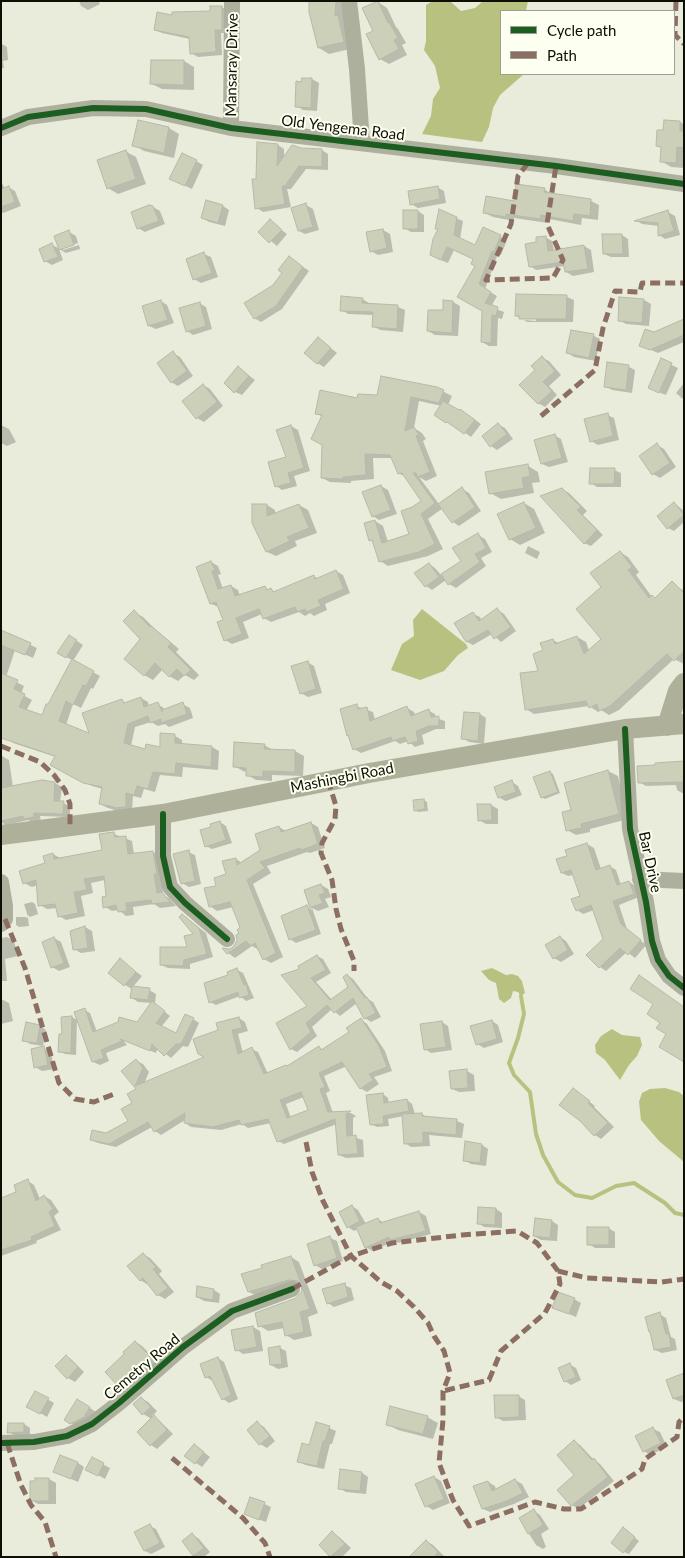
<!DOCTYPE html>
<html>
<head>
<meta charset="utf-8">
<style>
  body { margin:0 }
  #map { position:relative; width:685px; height:1558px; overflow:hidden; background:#e9ecda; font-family:Lato,sans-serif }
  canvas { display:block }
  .frame { position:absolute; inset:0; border:2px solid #0d0f04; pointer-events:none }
  .legend { position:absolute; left:500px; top:10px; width:175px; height:65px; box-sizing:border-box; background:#fdfff1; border:1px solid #9d9f92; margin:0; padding:6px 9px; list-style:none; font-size:15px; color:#0d0f04 }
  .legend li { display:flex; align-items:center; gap:10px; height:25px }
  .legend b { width:25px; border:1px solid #9d9f92 }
</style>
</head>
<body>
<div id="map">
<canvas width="685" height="1558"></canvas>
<div class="frame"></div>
<ul class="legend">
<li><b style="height:6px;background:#1b5e20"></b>Cycle path</li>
<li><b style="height:6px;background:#8d6e63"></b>Path</li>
</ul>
</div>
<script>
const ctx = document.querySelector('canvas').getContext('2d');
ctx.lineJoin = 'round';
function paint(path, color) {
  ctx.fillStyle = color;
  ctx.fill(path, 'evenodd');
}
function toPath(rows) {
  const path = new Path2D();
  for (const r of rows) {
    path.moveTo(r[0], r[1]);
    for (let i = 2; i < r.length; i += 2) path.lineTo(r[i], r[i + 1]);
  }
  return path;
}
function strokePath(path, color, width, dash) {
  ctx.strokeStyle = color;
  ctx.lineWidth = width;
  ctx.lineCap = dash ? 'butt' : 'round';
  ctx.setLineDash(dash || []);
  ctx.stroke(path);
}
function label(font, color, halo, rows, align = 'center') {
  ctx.font = font + ' Lato,sans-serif';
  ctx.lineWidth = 4;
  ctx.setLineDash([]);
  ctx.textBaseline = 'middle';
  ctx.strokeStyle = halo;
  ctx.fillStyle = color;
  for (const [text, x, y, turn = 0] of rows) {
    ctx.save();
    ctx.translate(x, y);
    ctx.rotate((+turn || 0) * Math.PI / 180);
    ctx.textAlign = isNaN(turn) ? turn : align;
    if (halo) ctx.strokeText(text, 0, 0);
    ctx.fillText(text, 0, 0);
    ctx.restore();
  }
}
const water = toPath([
  [433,1,451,2,461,11,475,8,483,1,528,1,526,11,501,11,501,74,524,74,500,95,493,108,489,127,482,142,422,134,431,116,433,99,440,88,435,66,424,50,426,41,426,5],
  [422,609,466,644,468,648,458,655,444,671,420,680,391,670,402,644,414,636,413,620],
  [492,968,506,975,512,974,518,976,522,981,525,993,521,996,518,992,513,991,511,998,504,1003,499,999,496,983,489,980,481,971],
  [612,1029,622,1035,640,1037,642,1045,637,1056,629,1065,620,1080,605,1060,596,1053,595,1045,601,1036],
  [665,1088,679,1092,684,1096,684,1162,659,1141,641,1120,639,1102,642,1093,650,1089]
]);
const shadow = toPath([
  [79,1,98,1,100,4,88,10,81,6],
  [310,1,346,1,354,48,329,54,319,48],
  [378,2,387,8,396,27,398,29,406,43,402,45,407,55,389,64,380,59,374,31],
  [222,7,228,11,228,33,221,33,222,55,198,57,191,53,190,39,162,33,155,30,174,16,211,12],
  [1,40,2,44,7,47,8,60,3,61,4,68,1,68],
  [184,61,194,67,194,90,162,89,152,84],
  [303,79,312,79,319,83,317,111,303,110,297,106],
  [139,122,169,128,179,134,174,158,144,151,134,145],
  [680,122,684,124,684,168,671,167,661,161,662,148,657,146,664,131],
  [278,145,284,149,284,159,300,150,322,150,328,154,328,170,306,169,291,189,287,189,291,207,263,212,257,208,257,180],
  [125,151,136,157,146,184,118,194,108,188],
  [196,161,203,165,192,189,177,182],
  [1,181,5,189,8,187,15,191,21,206,3,213,1,212],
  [437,187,444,191,446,203,418,208,411,204],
  [544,189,553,195,591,201,599,205,598,220,582,218,581,225,549,219,548,223,514,218,514,221,493,217,485,213,515,202],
  [306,205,313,209,319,230,305,234,299,231],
  [223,206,229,210,225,226,209,222,203,218],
  [153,207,160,211,165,224,145,232,138,228],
  [418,211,424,215,424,232,411,232,404,228],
  [668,212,675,216,680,235,665,239,659,235,659,226,642,224,637,221],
  [456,218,463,221,460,239,476,247,483,229,507,240,501,255,498,254,485,289,497,296,491,307,504,312,502,319,498,318,497,346,489,346,482,342,483,311,459,297,477,266,474,259,454,250,448,263,438,259],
  [270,221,287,234,277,246,260,232],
  [383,230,390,234,393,252,378,255,371,251],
  [69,232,76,236,78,243,63,248,63,250,79,245,80,249,66,253,59,249,63,260,52,265,45,261,52,245,60,249],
  [622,235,628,239,629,257,611,257,604,254],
  [545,237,552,241,554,251,584,246,591,250,594,272,573,276,566,272,565,266,536,270,530,266,538,243],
  [204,254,211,257,218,277,201,283,194,279],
  [289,257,309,271,282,309,261,322,254,318,284,272],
  [518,295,567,297,574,300,573,322,527,322,524,320,536,321,536,318,521,318,516,316],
  [620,298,644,300,651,304,649,326,626,324,619,320],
  [362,299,369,303,369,304,398,307,405,310,403,332,380,330,373,326,374,315,348,314,342,310],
  [161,301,167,305,174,323,156,329,149,326],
  [444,301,453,302,460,306,458,336,435,335,428,331,444,312],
  [199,303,206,307,212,329,193,335,187,331],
  [684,320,684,342,658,353,640,345,654,334],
  [572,331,594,336,600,339,596,361,574,357,568,353],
  [318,338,337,353,324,367,317,363],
  [173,353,180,357,193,376,178,386,171,382],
  [542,358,549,361,561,375,549,386,557,395,545,407,538,403,536,370],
  [661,360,678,368,666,395,656,391],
  [629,367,635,370,632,393,612,390,605,386],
  [239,368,255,380,242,395,235,392],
  [684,383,684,400,676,393],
  [203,385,210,389,223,406,204,422,197,418],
  [436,388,452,396,448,405,467,414,481,424,471,437,454,425,442,406,419,401,414,428,422,433,426,439,423,441,437,476,426,481,419,477,439,504,462,489,469,493,481,511,459,526,453,522,443,508,428,519,443,549,428,556,388,566,380,561,373,542,370,540,375,521,383,526,388,542,410,534,423,501,406,477,398,473,393,458,373,458,374,479,351,481,351,483,330,482,322,478,323,417,316,413,358,400],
  [607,415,614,418,619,440,598,445,591,441],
  [1,425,9,429,16,442,7,446,1,443],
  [499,425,505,428,513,439,497,450,491,446,483,436],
  [291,426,298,430,310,471,294,476,297,486,282,490,276,486,287,458],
  [554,435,561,439,568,462,549,467,542,464],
  [657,445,664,449,676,467,660,478,653,474,641,456],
  [528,466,538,472,540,482,532,483,534,493,501,499,490,493],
  [614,470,621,473,621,487,597,487,591,483],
  [381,486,388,490,397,514,379,520,373,516],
  [562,489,569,493,587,511,583,515,603,535,591,546,584,543],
  [524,503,534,509,545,533,520,545,510,539],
  [674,503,684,511,684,522,674,531,668,528],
  [253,505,267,505,275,510,275,514,299,505,308,510,317,533,295,541,297,546,276,556,267,552,253,523],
  [478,535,485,539,492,552,481,558,486,566,456,588,449,584,446,580,432,590,426,586,429,564,435,568,441,575,463,561],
  [528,546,540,552,537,559,525,553],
  [620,552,628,557,639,572,636,575,652,597,656,599,672,583,684,591,684,664,674,659,619,710,609,715,601,710,598,712,589,706,534,714,526,709,540,672,544,651,553,640,560,644,577,637,586,642,589,651,603,639,602,587],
  [211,562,218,566,221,574,218,575,223,589,231,586,238,590,240,596,265,588,276,592,314,576,318,579,336,571,343,575,350,593,325,604,327,610,314,616,310,613,305,616,299,612,271,622,264,618,262,614,243,622,249,638,232,644,225,640,224,621,219,607,211,604],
  [498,610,504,614,516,631,501,642,492,634,473,645,467,642,473,614,480,617,482,621],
  [134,612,143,617,155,629,179,649,176,652,199,675,194,680,185,675,178,681,169,676,163,669,153,680,144,675,142,639],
  [1,631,37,648,33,658,15,650,6,677,24,686,21,694,32,700,26,711,43,717,72,660,59,653,69,636,83,645,73,661,100,676,93,689,91,688,81,708,73,704,66,725,91,735,122,701,126,703,141,698,148,702,149,707,158,704,166,710,182,704,190,708,193,718,169,727,165,724,158,726,151,722,135,727,131,746,146,750,161,749,162,735,175,736,182,740,182,745,212,747,219,751,218,770,183,767,182,777,160,775,155,792,144,789,141,798,133,796,132,810,122,812,108,808,100,804,103,789,92,786,59,769,56,757,16,744,1,737],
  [307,662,314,666,322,693,308,697,301,693],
  [356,706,373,712,375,720,407,708,414,712,415,715,429,711,435,714,436,718,445,721,445,729,436,729,422,735,424,744,415,747,408,741,400,744,395,741,361,753,354,749,348,735],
  [480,714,486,718,484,744,469,742,463,738],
  [264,745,273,750,295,751,304,756,303,776,272,775,272,781,256,780,247,775,247,772,243,771,234,766],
  [2,756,9,760,13,787,42,782,55,783,62,787,60,802,70,806,70,817,40,816,41,821,31,822,28,820,6,825,1,822],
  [684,763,684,794,677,790,676,785,646,786,639,782],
  [608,771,618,776,628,819,590,829,590,832,576,835,567,830,573,811,566,784],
  [550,772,553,774,560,793,545,799,542,797],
  [512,782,518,786,522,795,506,801,500,798,496,788],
  [424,800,427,802,428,811,418,812,415,810],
  [491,805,498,809,498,824,486,824,479,820],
  [220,822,226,826,232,843,212,849,206,846,213,828],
  [311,823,318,827,325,848,310,853,307,852,267,866,271,873,253,884,283,957,271,963,264,959,259,950,252,946,235,958,228,953,235,947,242,928,233,907,217,911,210,906,218,886,227,875,236,859,242,863,262,851,279,827,286,831],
  [114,834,132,841,134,854,153,852,160,856,163,895,169,898,176,906,160,908,154,904,133,907,134,915,126,916,119,910,112,911,105,907,107,897,105,880,91,883,93,893,81,896,85,916,66,920,59,916,57,908,47,909,40,905,38,885,32,887,24,883,46,863,53,854,60,858,104,851],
  [587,844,594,848,601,869,609,866,616,870,621,885,629,882,636,886,639,897,619,905,627,929,646,945,635,958,627,952,606,971,600,967,605,939,594,910,583,914,577,910,581,897,573,875,568,876,562,873,569,857],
  [188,852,195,855,201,884,189,887,180,882,174,855],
  [321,885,328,889,331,897,325,899,329,907,318,911,312,908,321,934,296,943,290,939,307,907,312,910,305,891],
  [32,902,35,904,38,914,30,917,28,915,28,917,24,904],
  [182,915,206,933,213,957,190,964,190,969,168,968,161,965,189,949,195,934],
  [16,917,25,917,28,918,29,926,19,927,16,925],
  [85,927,92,931,95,951,81,953,74,949],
  [7,937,14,941,18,956,5,959,7,981,1,981,1,938],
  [560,937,566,941,574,954,561,962,554,958,546,946],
  [54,938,61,942,70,967,59,971,52,967],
  [317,956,323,959,331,973,316,982,332,1000,349,988,347,975,353,979,368,999,373,1002,381,1017,371,1022,365,1018,357,1003,340,1016,332,1009,312,1027,317,1036,297,1052,291,1049,309,1006,300,970],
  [120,960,142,976,132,988,149,990,156,994,155,1004,170,1016,161,1027,177,1035,193,1019,199,1023,188,1047,183,1046,171,1058,158,1048,156,1053,123,1040,127,1045,106,1053,109,1061,100,1065,93,1062,75,1013,84,1010,90,1013,97,1032,137,1023,152,1003,138,1002,132,998,132,989,125,985],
  [237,970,243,973,254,998,246,1001,240,996,216,1005,210,1002,230,975],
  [1,999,9,1003,13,1021,1,1024],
  [72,1017,77,1020,76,1055,65,1054,59,1051,63,1035,62,1018],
  [239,1018,245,1022,248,1031,238,1034,243,1053,251,1049,258,1052,268,1074,288,1067,319,1047,323,1050,351,1033,361,1020,367,1024,385,1051,392,1071,374,1077,379,1084,367,1092,360,1088,347,1066,324,1076,330,1091,326,1093,333,1113,351,1113,356,1116,353,1118,353,1137,363,1140,364,1157,346,1158,339,1155,337,1124,284,1144,278,1141,271,1123,248,1128,242,1124,221,1130,191,1127,185,1123,185,1120,161,1135,155,1131,152,1127,116,1147,98,1143,91,1140,106,1134,129,1122,137,1089,123,1071,136,1061,143,1064,149,1072,144,1084,206,1058,220,1031],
  [304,1097,309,1110,291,1118,286,1104],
  [492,1021,498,1025,503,1042,484,1048,477,1044],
  [442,1022,448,1026,452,1050,431,1053,425,1049],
  [40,1026,46,1030,43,1046,30,1044,24,1040],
  [44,1048,51,1052,54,1069,42,1071,35,1067],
  [467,1071,474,1075,475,1091,459,1092,452,1089],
  [573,1089,595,1106,594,1107,614,1127,601,1139,595,1135],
  [383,1094,388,1098,389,1104,407,1100,412,1104,415,1114,422,1114,428,1118,457,1121,464,1124,462,1138,429,1135,430,1146,411,1147,405,1143,404,1116,388,1119,389,1126,377,1127,371,1124],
  [482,1145,488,1149,486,1166,471,1164,464,1160],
  [28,1181,34,1185,40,1199,44,1196,51,1200,59,1212,54,1216,61,1230,36,1241,37,1243,1,1256,1,1199,18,1193],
  [352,1206,358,1210,366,1224,378,1219,384,1223,419,1212,426,1216,431,1234,398,1243,395,1241,372,1251,366,1247,358,1229,354,1231,348,1227],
  [496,1209,502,1213,502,1228,484,1227,478,1223],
  [552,1221,558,1225,557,1241,541,1240,534,1236],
  [608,1228,615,1232,615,1248,595,1248,589,1244],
  [330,1238,337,1241,343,1261,322,1269,315,1265],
  [143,1254,150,1258,162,1271,159,1274,174,1292,165,1299,158,1295,148,1283,147,1284,140,1280],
  [291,1257,299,1262,318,1313,308,1317,312,1336,294,1340,286,1335,284,1328,268,1331,260,1326,301,1296,302,1284,298,1283,257,1296,249,1292],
  [344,1285,351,1288,354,1300,334,1307,328,1303],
  [214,1290,220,1294,219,1303,204,1301,197,1297],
  [574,1299,581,1303,576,1317,554,1308],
  [659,1314,666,1318,671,1337,675,1339,677,1350,662,1353,655,1350],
  [253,1327,260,1331,263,1351,243,1354,237,1350],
  [136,1342,142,1346,156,1360,125,1388,118,1384,107,1372,126,1354],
  [280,1348,286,1351,288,1367,278,1369,271,1365],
  [66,1356,72,1360,84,1372,75,1382,68,1378],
  [218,1358,224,1362,238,1399,229,1403,223,1399,213,1381,206,1377],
  [570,1365,576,1368,581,1380,571,1385,565,1381],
  [684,1374,684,1401,681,1402,674,1399,667,1381],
  [35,1392,54,1403,47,1417,28,1406],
  [518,1396,525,1400,526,1420,503,1421,496,1417],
  [141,1398,148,1402,157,1411,152,1416,160,1421,173,1434,157,1449,151,1445,152,1419,143,1414,134,1405],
  [84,1404,96,1412,77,1427,65,1419],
  [427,1417,438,1423,433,1439,398,1430,387,1424],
  [257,1423,264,1427,275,1441,267,1448,260,1444,248,1430],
  [24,1424,30,1428,30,1435,15,1436,9,1432],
  [329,1428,336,1431,332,1444,330,1444,324,1469,305,1465,299,1461,310,1446],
  [653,1429,660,1432,667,1447,650,1455,644,1451],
  [574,1441,580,1445,594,1460,600,1464,614,1481,578,1509,572,1505,576,1475],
  [200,1449,210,1457,202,1467,186,1456],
  [92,1459,110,1468,105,1479,94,1473],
  [78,1463,84,1467,78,1482,55,1472],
  [362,1473,368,1477,366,1494,346,1492,339,1488],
  [434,1477,441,1481,450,1503,433,1510,426,1506],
  [36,1479,49,1479,56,1483,56,1504,38,1504,31,1500],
  [515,1480,522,1484,529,1497,514,1504,490,1512,483,1509,488,1482,495,1486,496,1490],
  [251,1498,271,1507,266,1522,252,1517],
  [534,1511,540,1515,549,1529,541,1534,546,1547,543,1549,536,1545,520,1519],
  [150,1526,156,1529,165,1547,151,1554,145,1551],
  [628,1532,639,1541,629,1554,624,1552],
  [333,1533,339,1537,351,1548,342,1557,332,1557,321,1545],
  [193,1535,199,1539,210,1552,204,1557,194,1556,184,1542],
  [426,1541,433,1545,444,1556,418,1557]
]);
const stream = toPath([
  [521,996,524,1014,518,1038,509,1063,514,1075,530,1092,536,1134,543,1155,558,1182,575,1195,592,1198,616,1186,634,1183,665,1203,675,1213,684,1215]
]);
const building = toPath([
  [309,1,336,1,335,16,338,15,344,42,318,48,309,12,309,1],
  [378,1,388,23,389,22,398,38,394,40,399,49,379,60,366,34,373,31,362,8,378,1],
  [210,6,222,6,222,30,215,30,216,52,190,54,189,37,154,30,157,12,172,15,172,12,210,11,210,6],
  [151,60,184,60,184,85,150,84,151,60],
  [302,78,312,78,311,108,295,107,296,81,301,82,302,78],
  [138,120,169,127,164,153,132,146,138,120],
  [664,120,680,121,680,131,684,131,684,148,677,147,676,163,660,162,661,147,656,146,657,130,663,130,664,120],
  [257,142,278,144,277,166,292,145,301,148,322,149,322,167,299,166,285,186,282,186,285,204,255,209,252,179,256,179,257,142],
  [126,150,136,179,107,189,97,160,126,150],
  [182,153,197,160,185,186,169,179,182,153],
  [516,184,545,188,544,192,591,199,590,216,574,214,573,221,541,215,540,219,506,214,506,217,483,213,486,196,514,201,516,184],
  [9,186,15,202,1,207,1,189,9,186],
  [438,186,440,199,410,205,408,191,438,186],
  [206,200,223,205,218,223,201,218,206,200],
  [306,203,313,227,298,231,291,208,306,203],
  [149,205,153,206,159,221,137,229,131,212,149,205],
  [439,209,457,217,454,235,475,245,483,227,501,235,494,252,492,251,479,284,491,292,485,303,498,307,496,316,492,315,491,343,481,342,482,311,457,297,475,266,471,264,473,259,447,247,441,260,430,255,433,239,438,229,435,229,439,209],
  [403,210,418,210,418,229,403,229,403,210],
  [668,210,674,231,658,236,658,223,634,221,668,210],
  [270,219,282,230,269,243,258,232,270,219],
  [383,229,387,248,370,252,366,232,383,229],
  [69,230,74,245,59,250,54,236,69,230],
  [602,234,622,234,623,254,603,254,602,234],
  [546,236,548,251,584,245,588,269,565,272,563,262,529,267,525,244,536,242,536,237,546,236],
  [52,243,58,257,44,262,39,249,52,243],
  [204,252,212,273,193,280,186,259,204,252],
  [289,256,303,267,276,306,254,319,244,303,273,285,282,273,278,270,289,256],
  [516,294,567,295,566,319,519,319,519,316,515,316,516,294],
  [341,296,363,298,362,303,398,305,397,329,372,327,373,312,340,311,341,296],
  [619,297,644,299,642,323,618,321,619,297],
  [161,300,168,320,148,326,142,306,161,300],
  [443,300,453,301,452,333,427,331,428,310,443,310,443,300],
  [200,302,206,326,186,332,179,308,200,302],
  [684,319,684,335,650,350,639,346,645,329,654,332,684,319],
  [571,330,594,334,589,358,566,353,571,330],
  [318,337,331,348,317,364,304,353,318,337],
  [173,351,187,371,171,383,157,363,173,351],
  [542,356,555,371,543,382,552,391,538,404,519,385,535,370,531,366,542,356],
  [661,358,672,363,659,393,648,388,661,358],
  [607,362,629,365,626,390,604,387,607,362],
  [238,366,249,376,234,393,224,383,238,366],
  [381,376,437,387,444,390,439,403,411,397,405,431,414,427,419,435,416,436,430,472,417,477,416,473,413,473,435,503,421,514,435,544,419,552,379,562,372,540,369,541,364,523,375,520,382,543,409,534,401,511,412,507,421,501,402,473,398,474,390,455,365,454,366,475,343,477,343,479,321,478,322,445,311,439,322,415,315,414,320,390,357,398,358,394,377,395,381,376],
  [203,384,217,402,196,419,182,401,203,384],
  [443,401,459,410,460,409,475,420,464,434,447,422,446,423,434,415,443,401],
  [608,413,613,436,590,442,584,419,608,413],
  [498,423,507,434,490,447,482,436,498,423],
  [291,425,304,468,288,473,291,483,275,487,268,462,286,457,276,430,291,425],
  [555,434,562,458,541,464,534,440,555,434],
  [657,443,670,463,652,475,639,456,657,443],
  [528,464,530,476,522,478,524,488,489,494,485,472,528,464],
  [590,468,615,468,614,484,589,484,590,468],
  [381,485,391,510,372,517,362,492,381,485],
  [462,487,475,507,452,523,438,504,462,487],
  [562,488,581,507,577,510,597,530,584,544,540,496,562,488],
  [524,502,536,528,509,540,497,514,524,502],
  [674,502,684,515,667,529,657,516,674,502],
  [252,504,267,504,267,516,299,504,309,528,287,537,290,541,266,552,252,523,252,504],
  [478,533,486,548,475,554,480,562,448,585,441,574,461,561,452,548,478,533],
  [620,551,632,567,628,570,649,598,652,595,655,598,672,581,684,593,684,651,674,661,667,654,610,706,599,711,597,704,589,708,586,701,525,710,520,673,538,671,533,654,543,650,540,643,553,639,555,644,577,636,584,654,601,639,576,609,601,587,590,573,620,551],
  [211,561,215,570,212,571,218,589,231,585,235,596,265,586,267,590,271,588,273,592,314,575,315,579,336,570,344,589,318,600,321,606,306,612,305,609,297,612,295,607,263,619,259,609,236,618,242,634,224,641,217,622,223,620,216,602,210,604,196,567,211,561],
  [429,563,439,577,425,587,414,573,429,563],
  [497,608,511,627,494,639,488,630,466,642,454,623,473,612,479,621,497,608],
  [134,610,150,627,151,626,171,643,168,647,191,670,184,676,177,669,169,677,155,663,144,676,124,659,140,639,123,621,134,610],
  [1,630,31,643,25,655,1,645,1,630],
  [69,635,77,640,66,658,57,653,69,635],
  [72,659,94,671,86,686,83,685,73,705,66,701,59,721,89,733,82,713,122,699,124,703,141,697,144,707,158,702,162,712,162,710,183,702,187,714,161,723,161,719,150,723,148,716,128,724,124,743,145,749,146,744,160,747,160,733,175,734,175,743,212,746,211,767,176,763,175,774,153,772,148,789,137,786,134,795,126,793,126,807,114,808,114,807,99,804,102,787,83,783,50,765,55,756,1,738,1,673,18,680,14,689,25,694,19,707,42,715,46,704,48,704,72,659],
  [308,661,316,689,300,694,291,666,308,661],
  [357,704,358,709,367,707,370,721,407,706,411,716,429,709,431,717,439,716,439,726,429,726,416,731,418,741,408,744,405,737,392,741,391,737,353,750,348,735,347,736,340,709,357,704],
  [464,712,480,713,478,741,461,739,464,712],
  [234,742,265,744,264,749,295,750,295,772,263,771,263,777,246,776,246,768,233,767,234,742],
  [684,761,684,782,638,783,637,766,655,765,655,763,684,761],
  [608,770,619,814,581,824,582,828,566,831,562,812,571,810,564,783,608,770],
  [550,771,558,792,541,798,533,777,550,771],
  [42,780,55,782,54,801,64,801,63,814,34,813,34,817,24,819,23,816,1,821,1,788,42,780],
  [512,780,516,792,498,798,494,787,512,780],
  [424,799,425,809,414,811,413,800,424,799],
  [477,804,491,804,492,820,478,821,477,804],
  [220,821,226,840,205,847,200,830,211,827,210,824,220,821],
  [311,822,318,844,301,850,300,848,260,862,265,868,247,880,276,953,263,960,255,943,251,946,246,941,227,954,222,948,230,949,234,946,237,940,236,935,239,933,237,930,240,927,230,902,209,907,204,888,216,886,214,878,226,874,222,861,236,858,237,865,260,850,255,834,279,826,281,832,311,822],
  [114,832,115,837,126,836,128,854,153,851,157,874,154,874,157,893,162,892,170,902,152,904,151,900,126,903,127,911,118,912,116,905,103,908,102,897,106,896,104,876,84,879,87,890,74,892,78,913,58,917,55,904,38,906,36,880,23,884,19,871,45,863,43,856,53,853,54,859,102,850,99,834,114,832],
  [587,843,596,870,610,865,617,885,629,881,634,894,613,901,621,924,641,940,628,955,620,948,599,968,586,955,603,939,591,905,576,911,571,899,580,896,571,870,561,873,556,859,567,856,565,850,587,843],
  [189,850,195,881,181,884,173,854,189,850],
  [321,884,325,893,319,895,323,903,310,908,304,890,321,884],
  [307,905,316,930,289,940,281,916,307,905],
  [182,914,199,928,207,954,184,960,183,966,160,965,160,947,187,947,184,936,193,934,179,917,182,914],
  [85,926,88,948,73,950,70,931,85,926],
  [560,936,568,950,553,959,545,945,560,936],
  [54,937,64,963,51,968,42,942,54,937],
  [317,955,326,970,311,978,330,1000,348,987,343,977,347,974,365,998,367,997,376,1013,364,1019,353,998,334,1013,327,1005,306,1023,311,1032,290,1050,276,1023,307,1006,281,975,299,969,298,966,317,955],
  [120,958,136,972,124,986,108,973,120,958],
  [237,968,244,985,246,984,249,995,239,998,238,992,209,1003,204,983,228,975,227,972,237,968],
  [639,975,684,1007,684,1062,659,1047,666,1034,656,1028,660,1023,647,1014,653,1004,630,989,639,975],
  [132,986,150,988,148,1000,130,998,132,986],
  [152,1001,165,1011,156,1023,176,1033,185,1014,194,1018,181,1044,176,1044,164,1056,152,1044,150,1051,120,1039,122,1041,101,1050,104,1058,92,1062,74,1012,85,1008,93,1032,118,1022,119,1017,137,1022,152,1001],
  [72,1016,71,1053,58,1052,59,1034,62,1034,61,1017,72,1016],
  [239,1017,242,1028,232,1030,238,1054,252,1047,264,1074,286,1065,287,1066,319,1046,321,1050,349,1032,346,1028,361,1018,379,1046,387,1067,369,1074,373,1080,360,1089,342,1062,319,1073,325,1087,320,1089,328,1112,351,1111,346,1114,347,1136,356,1135,358,1154,338,1155,335,1119,277,1142,268,1119,241,1125,239,1120,213,1127,184,1123,185,1113,154,1132,148,1122,109,1144,90,1140,92,1130,106,1133,128,1121,121,1109,132,1103,127,1094,136,1089,121,1071,136,1059,143,1068,135,1086,204,1057,198,1054,193,1039,218,1030,216,1023,239,1017],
  [301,1092,308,1110,287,1118,280,1100,301,1092],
  [492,1020,497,1039,476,1045,470,1026,492,1020],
  [442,1021,446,1047,424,1050,420,1024,442,1021],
  [26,1022,40,1025,37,1043,22,1041,26,1022],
  [44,1046,48,1065,34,1068,31,1049,44,1046],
  [467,1069,468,1088,451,1089,449,1071,467,1069],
  [573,1088,590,1101,588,1103,608,1123,594,1136,580,1121,559,1105,573,1088],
  [383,1093,384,1103,407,1099,409,1111,383,1116,384,1124,370,1125,366,1095,383,1093],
  [422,1113,422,1116,457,1119,456,1135,423,1132,423,1143,404,1144,402,1114,422,1113],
  [465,1141,482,1144,480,1163,463,1161,465,1141],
  [28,1179,36,1201,44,1195,53,1209,49,1212,55,1226,31,1237,32,1240,1,1250,1,1198,16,1192,14,1185,28,1179],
  [352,1205,360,1221,347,1228,339,1212,352,1205],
  [478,1207,496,1208,495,1225,477,1224,478,1207],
  [419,1211,426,1231,390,1240,389,1237,365,1248,356,1227,378,1218,380,1223,419,1211],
  [535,1218,552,1220,550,1238,533,1236,535,1218],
  [587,1227,609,1227,609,1245,587,1245,587,1227],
  [330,1236,337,1258,314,1266,307,1244,330,1236],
  [143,1253,156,1267,153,1269,168,1288,157,1296,143,1278,140,1281,127,1266,143,1253],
  [291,1256,310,1309,300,1312,304,1332,285,1336,282,1322,258,1327,255,1313,296,1298,302,1291,301,1285,298,1281,289,1280,248,1292,241,1274,262,1268,261,1265,291,1256],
  [345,1283,348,1297,327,1304,322,1289,345,1283],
  [197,1286,214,1289,213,1300,196,1297,197,1286],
  [558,1292,575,1298,569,1314,552,1308,558,1292],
  [660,1312,666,1334,669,1334,671,1347,654,1350,650,1332,649,1332,645,1317,660,1312],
  [253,1326,257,1347,235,1351,231,1330,253,1326],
  [135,1341,150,1356,117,1385,105,1372,124,1354,123,1352,135,1341],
  [280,1346,282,1364,270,1365,268,1348,280,1346],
  [66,1355,78,1367,67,1379,55,1366,66,1355],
  [218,1357,231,1395,222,1400,210,1376,205,1378,200,1364,218,1357],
  [570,1363,576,1377,564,1382,558,1368,570,1363],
  [684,1373,684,1395,673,1399,666,1380,684,1373],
  [35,1391,49,1398,40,1414,26,1407,35,1391],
  [494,1395,519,1395,519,1417,495,1418,494,1395],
  [141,1397,151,1407,142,1415,133,1404,141,1397],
  [77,1399,90,1407,84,1417,70,1424,64,1420,77,1399],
  [390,1406,428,1416,423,1434,386,1425,390,1406],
  [154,1415,167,1430,150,1446,137,1432,154,1415],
  [257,1421,270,1436,259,1445,247,1430,257,1421],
  [316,1422,330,1426,325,1441,323,1441,317,1466,297,1462,302,1443,309,1445,316,1422],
  [8,1423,24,1423,24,1432,7,1433,8,1423],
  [653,1427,661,1443,643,1452,635,1436,653,1427],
  [574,1440,592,1460,594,1458,608,1477,571,1506,557,1490,574,1475,557,1455,574,1440],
  [194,1444,204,1452,195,1464,184,1456,194,1444],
  [60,1455,78,1462,71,1479,53,1472,60,1455],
  [92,1457,104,1463,98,1476,85,1470,92,1457],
  [340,1469,362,1472,360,1491,338,1489,340,1469],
  [434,1476,444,1499,425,1507,415,1484,434,1476],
  [35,1478,49,1478,49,1501,30,1501,30,1481,35,1481,35,1478],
  [515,1479,523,1493,507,1501,482,1509,473,1486,488,1481,492,1491,515,1479],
  [250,1497,265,1502,259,1520,244,1514,250,1497],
  [534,1509,543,1525,528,1534,519,1518,534,1509],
  [150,1524,160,1543,144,1551,134,1532,150,1524],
  [623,1527,635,1537,623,1553,611,1543,623,1527],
  [332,1531,345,1544,330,1557,319,1545,332,1531],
  [192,1533,204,1548,193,1556,182,1541,192,1533],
  [426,1540,438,1552,434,1557,409,1557,426,1540]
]);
const minor = toPath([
  [349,1,357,69,362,143],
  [1,128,28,117,93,108,146,109,231,128,556,166,684,184],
  [231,128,232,1],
  [625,729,630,829,646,902,652,941,658,960,669,976,684,988],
  [163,814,163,856,170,887,185,903,227,939],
  [640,879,684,881],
  [1,882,5,906,5,919,1,924],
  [1,1443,34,1442,67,1436,92,1424,119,1403,183,1347,232,1311,292,1289]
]);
const major = toPath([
  [667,726,678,691,684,683],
  [1,835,163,814,369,773,625,729,684,724]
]);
const quiet = toPath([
  [676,1,675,35,684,44],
  [528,163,518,176,511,224,486,280,553,278,563,260,547,224,556,166],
  [541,416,595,370,603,328,615,291,640,292,642,283,684,283],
  [1,746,40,762,54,775,65,790,70,804,70,827],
  [328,780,336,806,335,819,322,843,321,853,332,880,336,909,341,929,354,961,354,971],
  [5,919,25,968,59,1083,75,1099,94,1102,114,1094],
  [306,1142,312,1172,323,1201,351,1256,381,1282,397,1291,414,1307,428,1323,434,1336,444,1351,450,1373,443,1391,443,1420,439,1463,453,1500,469,1526,535,1502,564,1509,581,1509,642,1469,645,1459,677,1437,679,1422,684,1417],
  [558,1271,587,1278,662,1282,684,1279],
  [292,1289,351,1256,392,1243,462,1235,517,1231,537,1243,558,1271,560,1284,545,1313,501,1351,489,1380,443,1391],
  [7,1443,21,1485,31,1505,45,1522,56,1557],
  [172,1458,243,1518,265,1543,270,1557]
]);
const cycleway = toPath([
  [1,128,28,117,93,108,146,109,231,128,556,166,684,184],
  [625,729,630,829,646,902,652,941,658,960,669,976,684,988],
  [163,814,163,856,170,887,185,903,227,939],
  [1,1443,34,1442,67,1436,92,1424,119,1403,183,1347,232,1311,292,1289]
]);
const streetNames = [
  ["Mansaray Drive",232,65,-89],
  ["Old Yengema Road",343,128,7],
  ["Mashingbi Road",342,778,-11],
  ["Bar Drive",650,862,78],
  ["Cemetry Road",142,1367,-40]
];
paint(water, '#b9c181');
paint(shadow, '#0003');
strokePath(stream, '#b9c181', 4);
paint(building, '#cdd0b8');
strokePath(building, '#b6b9aa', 1);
strokePath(minor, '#aeb09e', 16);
strokePath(major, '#aeb09a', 20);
strokePath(quiet, '#8d6e63', 5, [10, 5]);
strokePath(cycleway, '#1b5e20', 6);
label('15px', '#0d0f04', '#fdfff1', streetNames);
</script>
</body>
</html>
